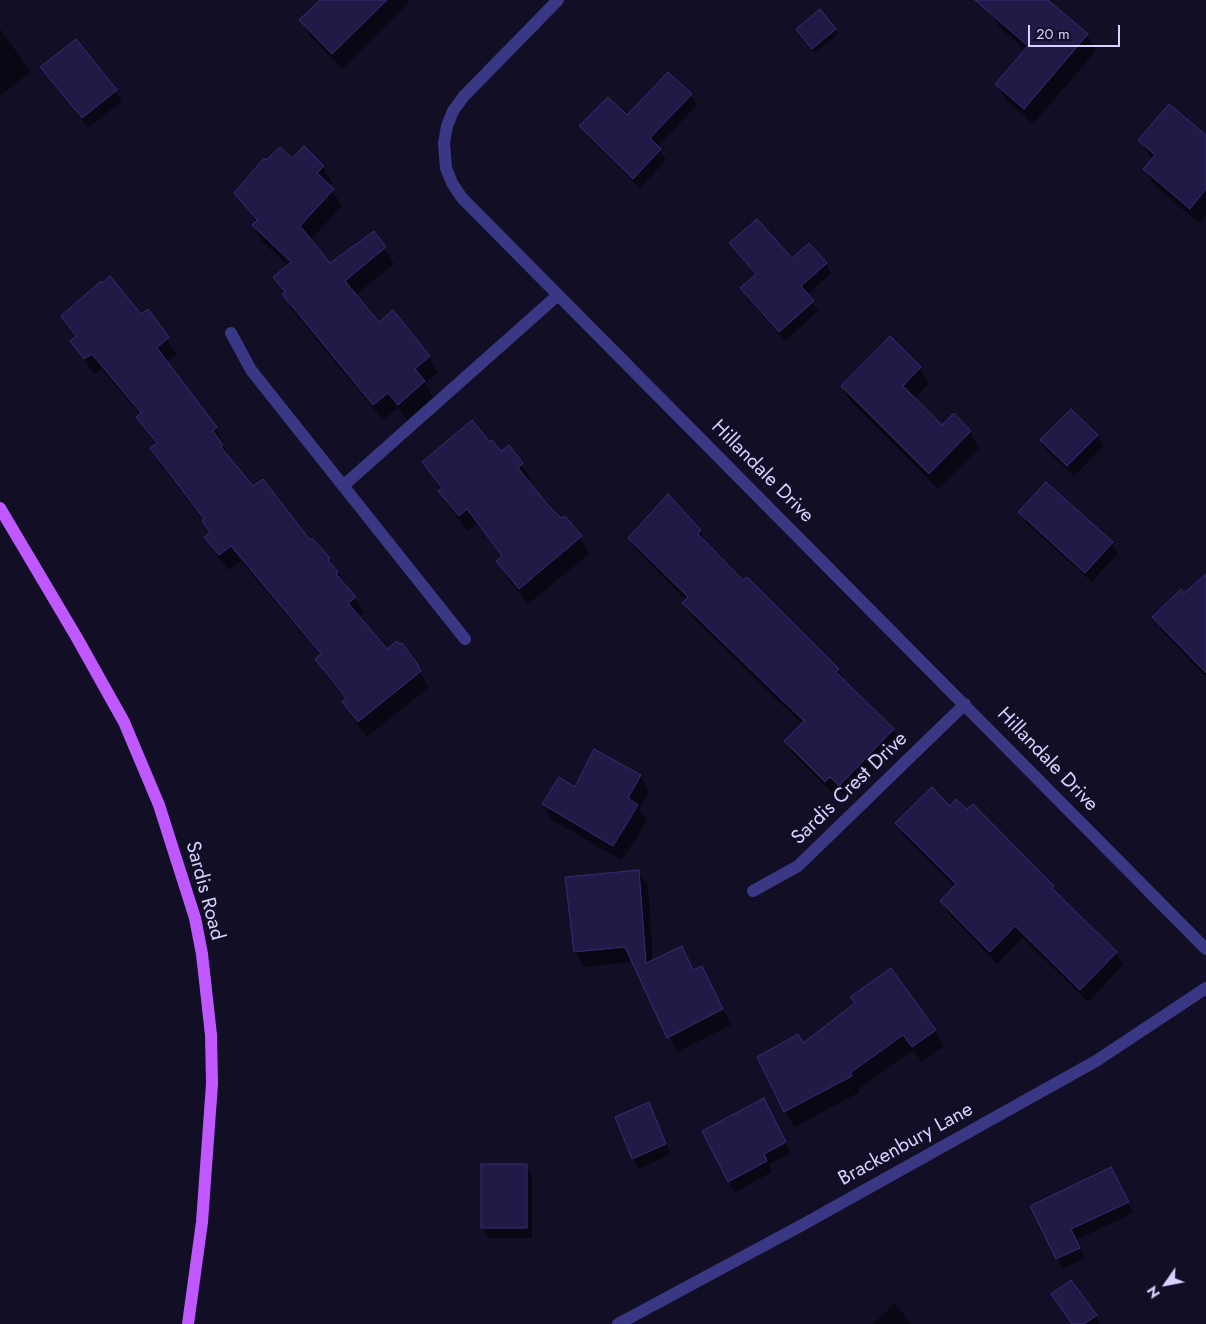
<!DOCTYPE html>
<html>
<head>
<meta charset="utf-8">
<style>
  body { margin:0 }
  #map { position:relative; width:1206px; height:1324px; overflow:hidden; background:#120e25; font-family:Jost,sans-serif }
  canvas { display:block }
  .north { position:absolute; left:1141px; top:1259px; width:50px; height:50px; -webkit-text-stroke:4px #120e25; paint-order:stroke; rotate:237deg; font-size:14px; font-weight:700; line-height:20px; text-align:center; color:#d6d2ff }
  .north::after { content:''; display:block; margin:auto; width:18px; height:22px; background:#d6d2ff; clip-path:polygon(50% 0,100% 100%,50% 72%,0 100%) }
  .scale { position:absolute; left:1028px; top:25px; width:92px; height:22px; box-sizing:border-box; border:2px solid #d6d2ff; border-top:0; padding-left:6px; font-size:15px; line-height:18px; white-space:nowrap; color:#d6d2ff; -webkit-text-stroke:4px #120e25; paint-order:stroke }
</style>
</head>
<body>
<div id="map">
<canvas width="1206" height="1324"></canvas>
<div class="north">N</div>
<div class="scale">20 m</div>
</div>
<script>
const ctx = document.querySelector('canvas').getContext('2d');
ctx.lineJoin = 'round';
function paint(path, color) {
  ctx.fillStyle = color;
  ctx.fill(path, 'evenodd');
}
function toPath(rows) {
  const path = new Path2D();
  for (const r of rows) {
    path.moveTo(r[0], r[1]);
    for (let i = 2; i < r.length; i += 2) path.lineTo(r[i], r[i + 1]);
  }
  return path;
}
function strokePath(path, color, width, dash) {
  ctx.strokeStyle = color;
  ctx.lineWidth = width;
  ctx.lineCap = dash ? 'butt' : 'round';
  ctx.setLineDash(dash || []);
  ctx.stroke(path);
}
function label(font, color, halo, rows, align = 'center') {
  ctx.font = font + ' Jost,sans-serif';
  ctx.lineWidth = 4;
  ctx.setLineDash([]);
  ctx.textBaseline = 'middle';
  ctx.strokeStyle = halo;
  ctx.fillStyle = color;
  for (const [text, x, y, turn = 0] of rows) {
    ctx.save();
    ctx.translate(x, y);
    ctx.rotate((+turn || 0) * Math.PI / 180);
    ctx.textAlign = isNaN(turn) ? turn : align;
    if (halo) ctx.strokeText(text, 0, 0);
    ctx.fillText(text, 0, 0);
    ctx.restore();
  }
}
const shadow = toPath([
  [322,0,408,0,409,2,342,69,310,36,301,21],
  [1002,0,1046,0,1087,35,1096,51,1033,124,1006,100,997,84,1026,51,1000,28,991,13],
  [0,29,31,72,0,96],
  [797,30,835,30,838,34,815,53],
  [76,40,122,101,88,128,42,67],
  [691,95,697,105,657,147,666,160,640,188,587,136,581,126,627,117],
  [1206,133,1206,215,1199,223,1154,185,1145,169,1152,159,1139,140,1204,136],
  [304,148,323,167,332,183,329,186,342,206,310,240,329,265,374,233,394,264,355,295,379,324,429,357,438,372,425,384,433,398,407,420,398,408,383,420,292,310,275,277,288,266,262,241,253,225,256,222,236,193,266,162,292,160],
  [731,244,791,260,826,264,831,273,807,295,818,311,785,341,747,298,741,288,756,276],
  [147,311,177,354,166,363,216,428,230,459,253,487,329,559,364,613,359,617,387,651,420,672,429,687,367,737,352,717,343,702,346,700,326,675,317,659,321,656,241,561,229,570,215,553,206,537,210,533,204,521,160,464,151,448,156,445,138,417,140,415,102,369,94,374,72,341,76,338,62,317,141,316],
  [890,338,920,368,929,384,914,399,942,427,954,415,970,432,979,448,938,489,851,402,842,386],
  [1097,436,1103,446,1074,476,1047,451,1041,441],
  [490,444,500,453,509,447,531,479,528,482,561,520,565,517,590,553,528,604,506,576,497,561,502,557,477,524,468,531,449,507,440,492,442,490,424,462],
  [1020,512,1112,543,1118,553,1092,582,1026,523],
  [700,531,707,545,743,582,747,579,838,670,846,683,893,730,901,743,848,798,838,789,833,794,793,754,785,741,802,724,691,616,683,603,686,600,637,551,629,538],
  [1206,594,1206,677,1163,632,1154,617,1184,595],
  [640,776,649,792,639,809,647,821,622,860,552,820,543,804,575,789],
  [950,808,1053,887,1059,897,1116,953,1123,965,1088,1002,1023,938,997,964,949,914,941,901,955,887,904,836,897,824],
  [639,872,648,887,653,961,682,947,694,971,702,967,731,1025,677,1052,633,962,584,967,575,952],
  [935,1030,944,1046,922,1062,913,1050,858,1089,860,1092,794,1127,758,1057,802,1044],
  [648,1104,671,1154,639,1169,633,1158],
  [769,1110,791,1153,769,1165,772,1172,735,1192,729,1181],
  [526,1165,532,1176,532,1238,488,1238,482,1228,482,1166],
  [1117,1179,1133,1213,1076,1240,1085,1258,1063,1269,1032,1207],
  [1052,1295,1096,1316,1100,1324,1072,1324],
  [895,1303,911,1324,873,1324]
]);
const building = toPath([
  [320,0,387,0,332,54,299,20,320,0],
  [975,0,1048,0,1088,34,1024,109,995,84,1028,46,975,0],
  [820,9,836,29,812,49,796,29,820,9],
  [76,39,117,90,82,118,40,67,76,39],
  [668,72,692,94,650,138,661,149,633,179,579,126,608,97,627,115,668,72],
  [1169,104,1206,135,1206,189,1190,209,1143,169,1155,155,1138,140,1169,104],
  [304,146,324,166,317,173,334,189,300,226,330,263,374,231,386,247,345,281,379,322,393,310,430,356,415,369,425,381,398,405,388,393,373,405,282,294,285,292,273,277,291,262,252,225,257,220,234,193,264,158,266,160,280,147,292,158,304,146],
  [757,219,792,258,809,243,827,263,801,286,814,301,779,332,740,288,756,274,729,243,757,219],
  [110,276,141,314,148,309,169,337,157,348,217,427,213,431,223,445,221,447,253,486,263,479,310,540,312,538,330,558,328,560,338,572,336,574,356,597,348,603,387,649,397,641,400,644,402,643,419,666,418,667,421,671,358,722,342,702,346,698,315,659,321,654,231,546,219,555,204,537,210,532,202,521,204,519,150,448,157,443,136,417,141,413,92,354,84,359,70,341,76,336,61,316,101,281,102,283,110,276],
  [890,336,921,367,903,386,942,425,954,413,971,431,929,474,841,386,890,336],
  [1071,409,1098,435,1067,466,1040,440,1071,409],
  [472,420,490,442,492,440,501,451,509,445,523,463,518,468,548,505,561,518,565,516,582,536,519,589,496,561,502,556,467,509,459,516,438,491,442,488,422,462,472,420],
  [1046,482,1113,542,1085,573,1018,512,1046,482],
  [668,494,701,530,698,534,743,580,747,577,839,669,836,672,894,729,839,786,830,777,825,782,784,741,804,721,682,603,688,597,628,538,668,494],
  [1206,574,1206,673,1152,617,1181,589,1184,593,1206,574],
  [594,749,641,775,628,798,638,805,613,846,542,804,559,777,575,787,594,749],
  [932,787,950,806,956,799,967,809,973,804,1054,886,1052,888,1117,952,1080,990,1015,926,990,952,940,901,956,884,895,823,932,787],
  [639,870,646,963,682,946,693,970,702,966,723,1009,667,1038,625,947,574,952,565,877,639,870],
  [891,968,936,1030,912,1047,903,1035,850,1073,852,1076,784,1112,757,1057,798,1034,803,1043,855,1003,850,997,891,968],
  [764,1098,786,1142,764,1154,767,1161,728,1182,702,1131,764,1098],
  [649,1102,666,1144,632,1159,615,1117,649,1102],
  [481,1164,527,1164,527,1228,481,1228,481,1164],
  [1111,1167,1129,1202,1071,1229,1080,1248,1056,1259,1030,1206,1111,1167],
  [1071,1280,1097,1315,1084,1324,1072,1324,1051,1294,1071,1280]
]);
const minor = toPath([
  [558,0,464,96,453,111,447,126,444,143,446,168,452,183,462,198,1206,949],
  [231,333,251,370,465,639],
  [343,486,558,295],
  [753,891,798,866,965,704],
  [618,1324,804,1224,1096,1061,1206,988]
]);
const major = toPath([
  [0,508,77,638,124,722,159,805,195,918,202,954,211,1035,212,1084,202,1222,188,1324]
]);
const streetNames = [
  ["Hillandale Drive",762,472,45],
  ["Hillandale Drive",1047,760,46],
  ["Sardis Crest Drive",850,789,-44],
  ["Sardis Road",204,891,75],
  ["Brackenbury Lane",906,1145,-29]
];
paint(shadow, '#0007');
paint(building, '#221a46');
strokePath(building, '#392c72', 1);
strokePath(minor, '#3a3884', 12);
strokePath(major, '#bf59ff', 12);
label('20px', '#d6d2ff', '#120e25', streetNames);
</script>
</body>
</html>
